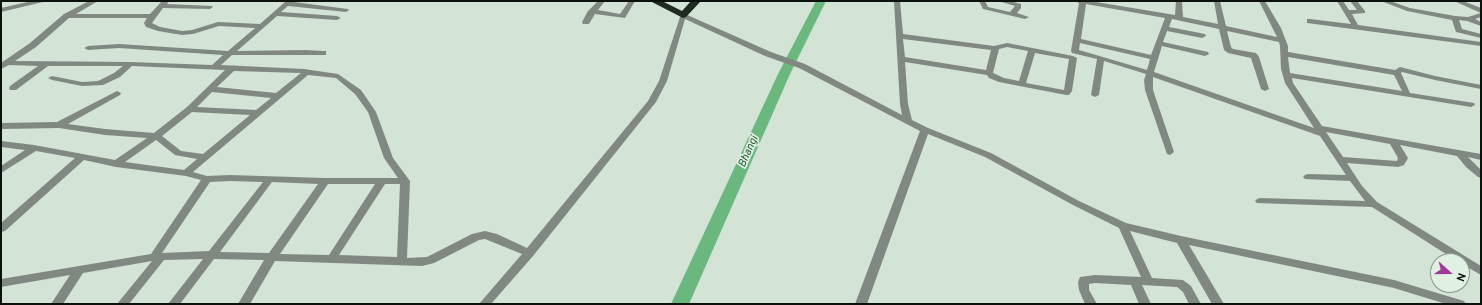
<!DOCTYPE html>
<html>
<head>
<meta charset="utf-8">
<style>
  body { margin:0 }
  #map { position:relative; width:1482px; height:305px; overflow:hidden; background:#d3e3d6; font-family:Overpass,sans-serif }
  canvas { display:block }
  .frame { position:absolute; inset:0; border:2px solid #0c110d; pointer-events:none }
  .north { position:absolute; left:1430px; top:253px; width:40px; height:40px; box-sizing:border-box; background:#e0f0e3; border:1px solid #8b978d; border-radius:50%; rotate:111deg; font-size:11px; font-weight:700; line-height:16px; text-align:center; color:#0c110d }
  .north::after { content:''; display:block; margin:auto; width:14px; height:18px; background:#a3399b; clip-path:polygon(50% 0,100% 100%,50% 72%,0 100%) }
</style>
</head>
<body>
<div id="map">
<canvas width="1482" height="305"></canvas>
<div class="frame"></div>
<div class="north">N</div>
</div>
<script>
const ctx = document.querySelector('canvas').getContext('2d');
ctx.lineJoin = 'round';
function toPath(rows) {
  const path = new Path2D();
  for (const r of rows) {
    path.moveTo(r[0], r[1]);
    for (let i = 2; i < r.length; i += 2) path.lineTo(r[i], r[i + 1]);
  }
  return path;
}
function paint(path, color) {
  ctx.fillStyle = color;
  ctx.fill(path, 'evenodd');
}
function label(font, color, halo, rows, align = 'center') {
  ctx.font = font + ' Overpass,sans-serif';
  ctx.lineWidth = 3.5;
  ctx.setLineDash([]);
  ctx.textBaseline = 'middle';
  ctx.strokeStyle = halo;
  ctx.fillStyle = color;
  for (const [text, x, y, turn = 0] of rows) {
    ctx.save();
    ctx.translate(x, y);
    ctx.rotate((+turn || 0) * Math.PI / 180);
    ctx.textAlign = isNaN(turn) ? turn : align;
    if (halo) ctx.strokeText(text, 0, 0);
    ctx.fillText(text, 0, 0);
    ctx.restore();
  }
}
const river = toPath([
  [816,1,826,1,790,74,689,304,671,304,778,74,816,1]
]);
const minor = toPath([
  [32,1,44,1,43,2,1,12,1,8,32,1],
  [89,1,98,1,76,14,150,14,162,1,169,1,167,4,212,6,213,7,210,9,163,8,152,23,160,27,182,31,192,30,218,22,260,24,286,1,348,9,349,10,346,12,288,6,281,12,337,16,341,18,337,20,277,16,237,51,305,50,323,51,326,51,326,55,232,55,221,65,304,69,338,74,361,90,376,112,393,158,410,181,407,258,427,257,472,234,485,231,497,234,527,248,648,101,659,81,681,14,685,14,771,52,805,64,902,115,900,104,894,1,900,1,903,34,994,46,1007,43,1073,56,1077,58,1072,91,1069,95,1066,95,999,82,989,78,987,75,905,62,908,104,912,120,928,128,991,153,1079,201,1126,223,1181,236,1394,280,1464,301,1466,304,1446,304,1394,288,1189,245,1224,304,1212,304,1177,243,1130,231,1152,278,1183,280,1191,286,1201,304,1189,304,1183,292,1177,287,1142,285,1151,304,1139,304,1131,285,1095,283,1089,284,1089,290,1097,304,1085,304,1079,290,1078,282,1080,277,1095,275,1141,277,1119,228,1073,205,985,157,928,134,867,304,855,304,920,131,799,68,765,56,685,19,667,81,656,102,533,256,491,304,479,304,522,254,485,239,479,240,434,263,422,266,275,261,250,304,238,304,264,260,214,259,180,304,168,304,203,259,164,260,129,304,117,304,152,261,83,273,63,304,51,304,70,275,1,287,1,279,151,254,201,180,186,176,116,167,84,160,5,231,1,232,1,223,75,158,36,151,1,173,1,166,25,150,1,147,1,141,34,145,115,160,147,138,105,135,59,128,1,129,1,123,57,122,117,91,121,93,120,95,68,124,105,129,154,133,187,107,225,70,132,66,120,77,103,85,82,86,52,80,48,78,52,76,82,82,98,81,114,73,123,66,48,66,16,90,10,90,9,88,10,86,38,66,9,65,1,69,1,63,30,43,64,14,89,1],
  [69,18,147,18,144,23,146,27,158,31,182,35,193,34,219,26,255,28,228,51,119,44,88,46,84,48,88,50,119,48,223,55,212,65,130,62,15,61,36,47,69,18],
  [903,39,991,50,986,70,905,57,903,39],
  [1007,47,1028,51,1019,81,1004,78,993,73,999,49,1007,47],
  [1035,53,1069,59,1064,90,1026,83,1035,53],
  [234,71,301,73,276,93,217,87,234,71],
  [308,75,336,78,355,94,368,112,384,158,398,178,325,178,230,175,207,176,193,172,308,75],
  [212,92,271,98,256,110,197,107,212,92],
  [192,112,250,115,203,154,181,151,162,136,192,112],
  [156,140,175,155,197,159,184,170,125,162,156,140],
  [230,181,263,182,209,251,162,253,210,182,230,181],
  [272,182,318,184,269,253,220,252,272,182],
  [328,184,375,184,329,255,280,254,328,184],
  [385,184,400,184,397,257,339,255,385,184],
  [598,1,605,1,598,10,620,14,629,1,635,1,625,18,595,14,589,24,583,24,582,22,588,11,598,1],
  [979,1,985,1,988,7,1010,12,1015,6,998,1,1010,1,1021,4,1021,8,1017,13,1029,17,1025,19,983,9,979,1],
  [1075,1,1090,1,1175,15,1176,1,1182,1,1183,17,1218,24,1214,1,1220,1,1226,26,1277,37,1259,1,1265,1,1281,28,1288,46,1288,52,1395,70,1400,67,1435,76,1481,85,1481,89,1435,80,1402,72,1401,73,1410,93,1474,103,1475,105,1471,107,1292,78,1293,83,1322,126,1481,154,1481,160,1468,157,1481,170,1481,178,1478,177,1466,167,1457,156,1400,145,1408,158,1404,165,1398,167,1347,163,1362,186,1377,202,1481,266,1481,275,1462,264,1462,261,1457,261,1372,207,1257,203,1255,201,1257,199,1260,198,1365,201,1350,181,1305,179,1303,177,1305,175,1308,174,1346,175,1320,136,1153,77,1153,90,1174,152,1170,155,1167,154,1145,90,1144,80,1146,74,1104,61,1099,95,1095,97,1091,95,1097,59,1072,53,1071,51,1079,3,1075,1],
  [1086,4,1165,18,1151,55,1081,39,1086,4],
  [1172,19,1219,29,1224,50,1228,53,1251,58,1261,89,1265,91,1269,89,1259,57,1256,53,1233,49,1231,47,1227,31,1279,42,1280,46,1281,69,1285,83,1314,128,1154,72,1162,46,1205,56,1209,54,1208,52,1163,42,1167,31,1202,38,1206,36,1205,34,1169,27,1172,19],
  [1080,43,1150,59,1147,70,1079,50,1080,43],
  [1288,57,1394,75,1402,91,1290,73,1288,57],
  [1326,132,1390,144,1398,158,1397,161,1343,157,1326,132],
  [1337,1,1343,1,1349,10,1357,10,1350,1,1357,1,1365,11,1365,13,1352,14,1358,25,1481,42,1481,46,1307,23,1307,19,1310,19,1351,24,1337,1],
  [1381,1,1390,1,1410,8,1455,16,1468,17,1481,13,1454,1,1463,1,1481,8,1481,17,1475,19,1481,22,1481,26,1467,21,1459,20,1462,29,1481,34,1481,38,1456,32,1452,20,1407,11,1381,1]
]);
const highway = toPath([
  [650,1,662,1,682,11,691,1,701,1,686,17,683,18,650,1]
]);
const waterNames = [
  ["Bhangi",749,152,-66]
];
paint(river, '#6bb87f');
paint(minor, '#818882');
paint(highway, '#1f2b21');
label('italic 11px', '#235a33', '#e0f0e3', waterNames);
</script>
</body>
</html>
